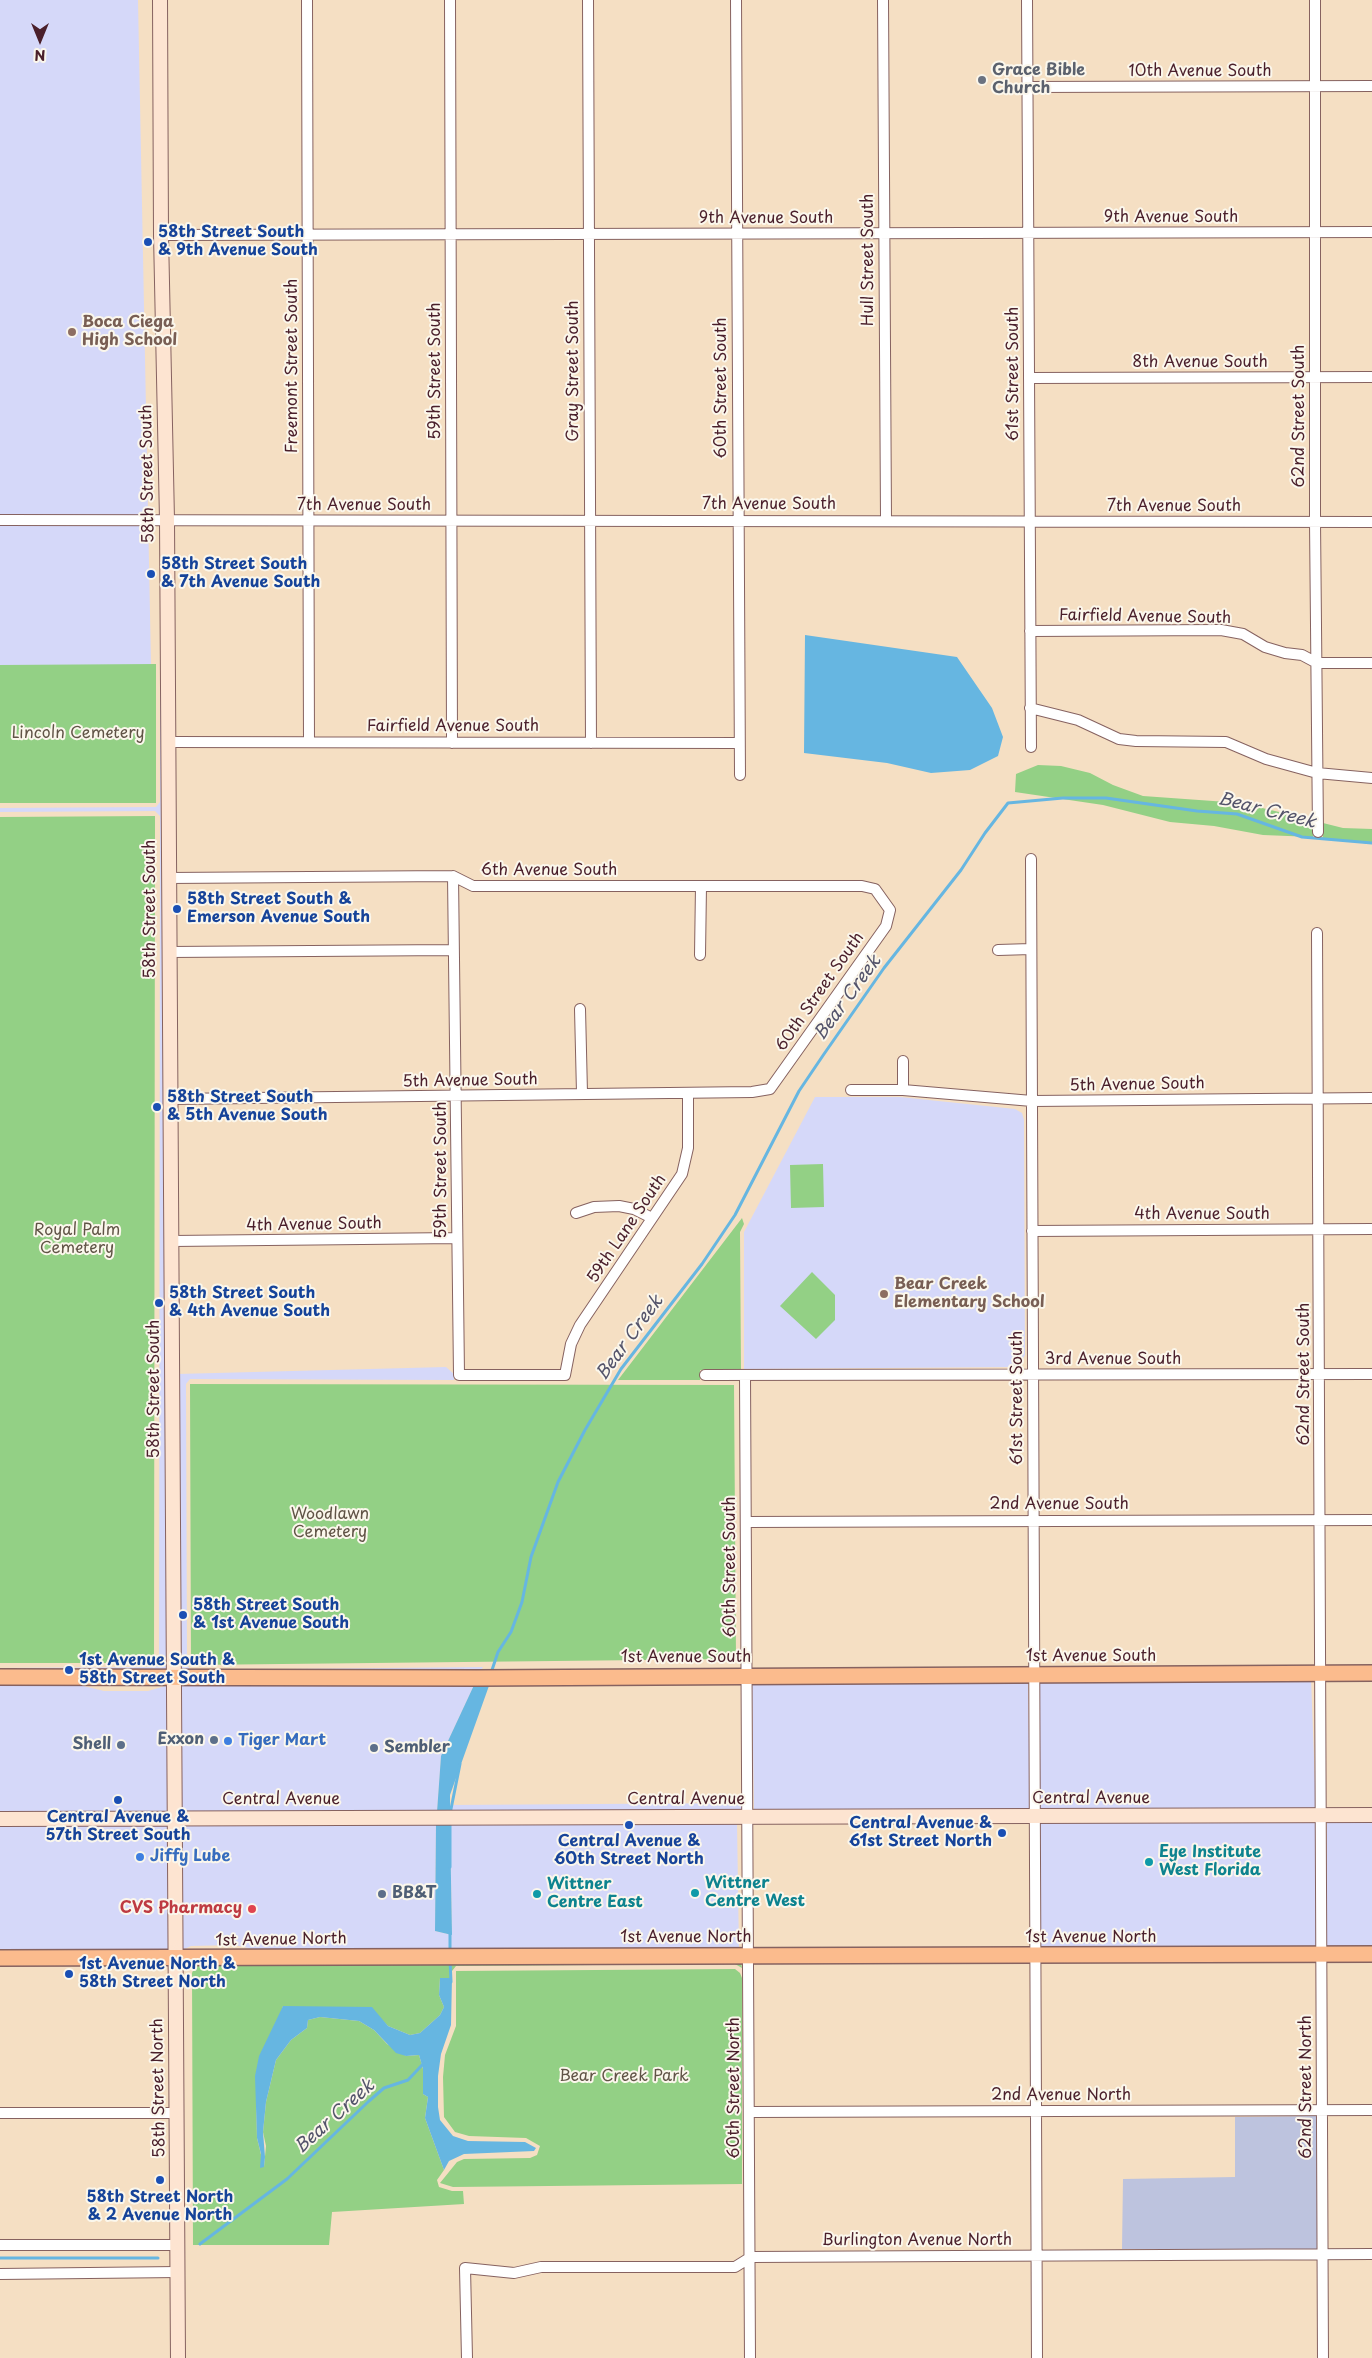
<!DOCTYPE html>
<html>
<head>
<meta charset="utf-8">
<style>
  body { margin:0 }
  #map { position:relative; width:1372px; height:2358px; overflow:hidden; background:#f5dfc3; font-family:"Playpen Sans",sans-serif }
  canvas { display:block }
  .north { position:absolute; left:15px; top:15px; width:50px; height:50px; -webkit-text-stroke:4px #fbf7ec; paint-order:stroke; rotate:180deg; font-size:14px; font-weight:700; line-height:20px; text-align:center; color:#4a1f2b }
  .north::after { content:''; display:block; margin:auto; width:18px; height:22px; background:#4a1f2b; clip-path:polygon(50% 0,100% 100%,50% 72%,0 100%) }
</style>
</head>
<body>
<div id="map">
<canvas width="1372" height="2358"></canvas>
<div class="north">N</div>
</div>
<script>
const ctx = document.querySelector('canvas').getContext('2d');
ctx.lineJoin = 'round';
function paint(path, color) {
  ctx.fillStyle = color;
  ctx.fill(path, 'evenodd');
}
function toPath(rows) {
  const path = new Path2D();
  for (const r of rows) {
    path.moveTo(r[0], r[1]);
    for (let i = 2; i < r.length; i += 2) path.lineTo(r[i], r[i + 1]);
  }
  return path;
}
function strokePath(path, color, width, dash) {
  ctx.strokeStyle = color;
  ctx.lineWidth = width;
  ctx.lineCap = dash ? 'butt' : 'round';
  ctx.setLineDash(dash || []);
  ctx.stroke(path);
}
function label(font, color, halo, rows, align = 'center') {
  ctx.font = font + ' "Playpen Sans",sans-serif';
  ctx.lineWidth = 4;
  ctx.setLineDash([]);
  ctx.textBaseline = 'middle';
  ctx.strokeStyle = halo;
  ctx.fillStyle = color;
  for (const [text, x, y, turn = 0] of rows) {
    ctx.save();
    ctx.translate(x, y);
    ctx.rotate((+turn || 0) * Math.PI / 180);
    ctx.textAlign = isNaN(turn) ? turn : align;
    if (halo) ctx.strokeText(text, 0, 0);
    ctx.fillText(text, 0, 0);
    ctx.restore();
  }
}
const built = toPath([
  [0,0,138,0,151,665,0,665],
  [160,665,162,665,169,1672,0,1672,0,1668,154,1667,159,1663,160,816,155,811,0,812,0,808,156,807,160,802],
  [815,1097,900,1097,1015,1109,1022,1113,1024,1120,1025,1355,1018,1367,744,1369,744,1232],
  [446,1367,454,1374,454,1380,190,1379,186,1384,187,1665,191,1670,483,1667,480,1672,178,1672,177,1374],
  [1311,1679,1316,1810,1040,1811,1038,1680],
  [1028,1680,1030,1811,754,1811,752,1681],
  [0,1683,71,1683,104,1691,148,1691,169,1685,168,1813,0,1813],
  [178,1683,475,1683,441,1756,437,1812,178,1813],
  [744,1803,744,1811,450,1812,450,1805],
  [1372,1820,1372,1949,1327,1949,1327,1821],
  [1317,1821,1317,1949,1041,1950,1040,1822],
  [436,1823,435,1931,452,1935,450,1823,737,1823,739,1950,268,1952,234,1945,191,1946,180,1951,178,1824],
  [0,1824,168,1824,170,1953,0,1953]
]);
const industrial = toPath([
  [1317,2116,1317,2249,1122,2249,1123,2179,1235,2177,1235,2117]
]);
const green = toPath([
  [156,664,156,803,0,803,0,665],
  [1038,765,1061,766,1090,773,1113,785,1143,796,1241,803,1313,820,1313,837,1263,835,1214,826,1170,822,1103,805,1015,792,1016,774],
  [155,816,154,1663,0,1663,0,817],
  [1323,823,1343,828,1372,829,1372,844,1319,838,1323,837],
  [823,1164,824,1207,791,1208,790,1165],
  [742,1218,744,1224,740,1232,741,1371,700,1370,700,1380,618,1380],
  [812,1272,835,1295,835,1320,816,1339,780,1306],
  [190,1384,734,1385,736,1659,191,1665],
  [741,1962,742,1968,735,1964,456,1966,452,1971,452,1978,440,1978,439,1995,444,2007,440,2015,420,2033,410,2035,388,2026,381,2019,283,2006,256,2100,257,2138,264,2167,266,2146,263,2132,266,2102,276,2060,291,2040,307,2028,308,2020,320,2017,359,2021,374,2030,387,2044,406,2056,419,2055,423,2069,423,2094,428,2097,425,2118,444,2170,437,2180,439,2187,452,2191,463,2191,464,2204,332,2212,329,2245,193,2245,192,1973,196,1964],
  [735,1969,740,1973,742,1978,742,2184,453,2187,440,2183,457,2162,464,2159,530,2158,537,2155,540,2146,526,2138,469,2136,455,2132,444,2117,443,2077,445,2055,456,2026,456,1971]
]);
const water = toPath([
  [805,635,957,657,992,708,1003,737,998,756,970,770,931,773,887,763,804,753],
  [475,1683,490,1683,450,1795,450,1812,437,1812,441,1756],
  [436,1823,450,1823,452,1935,435,1931],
  [440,1978,452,1978,451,2025,441,2054,438,2076,438,2107,440,2120,453,2136,468,2141,525,2142,536,2148,534,2151,464,2154,449,2161,444,2170,425,2118,428,2097,423,2094,423,2069,419,2055,406,2056,396,2053,374,2030,359,2021,320,2017,308,2020,307,2028,291,2040,276,2060,266,2102,263,2132,265,2157,264,2167,260,2168,261,2154,257,2138,255,2076,259,2056,283,2006,372,2007,388,2026,410,2035,420,2033,440,2015,444,2007,439,1995]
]);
const stream = toPath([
  [491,1673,498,1652,511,1632,522,1602,531,1557,558,1482,585,1430,621,1369,702,1264,735,1215,799,1091,824,1054,884,968,961,870,985,833,1008,803,1063,798,1106,798,1197,811,1237,814,1302,837,1372,843],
  [450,1814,460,1764],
  [450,1867,450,1820],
  [450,1933,450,1952],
  [450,1960,451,1982],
  [200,2244,287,2179,369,2101,384,2088,408,2080,423,2064],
  [0,2258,158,2258]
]);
const street = toPath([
  [307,0,309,741],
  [450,0,452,743],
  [588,0,591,743],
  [736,0,740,775],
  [883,0,886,520],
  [1027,0,1031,747],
  [1315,0,1315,522,1318,832],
  [1028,87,1372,86],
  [161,235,1372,232],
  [1029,378,1372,377],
  [0,520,1372,522],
  [1030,631,1221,630,1243,634,1265,647,1285,653,1302,655,1317,663,1372,663],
  [1030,708,1078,720,1119,739,1136,741,1226,742,1266,759,1317,773,1372,778],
  [168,742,739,743],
  [1031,859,1037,2358],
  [453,876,459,1375,565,1375,571,1344,580,1325,682,1174,688,1148,688,1093],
  [168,878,453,876,473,886,862,886,875,889,890,910,886,926,770,1089,752,1092,170,1099],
  [1317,933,1323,2358],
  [998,950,1031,949],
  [169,952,453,950],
  [700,955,701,886],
  [580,1009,582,1093],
  [903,1061,903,1090],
  [851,1090,903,1090,1032,1101,1372,1098],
  [576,1213,594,1207,619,1206,634,1209,652,1218],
  [1032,1231,1372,1229],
  [172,1241,457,1238],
  [705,1375,1372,1374],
  [745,1376,750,2358],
  [746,1522,1372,1520],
  [750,2112,1372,2110],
  [0,2113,177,2113],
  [0,2245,178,2245],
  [0,2274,178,2272],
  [467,2358,465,2268,514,2273,541,2267,735,2267,751,2257,1372,2254]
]);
const secondary = toPath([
  [160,0,161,235,167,520,178,2358],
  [0,1819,1372,1815]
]);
const primary = toPath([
  [0,1677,477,1678,1372,1673],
  [0,1958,1372,1954]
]);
const markers = [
  [982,80,5,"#6b7280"],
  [148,242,5,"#1a4fb4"],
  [72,332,5,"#8d6e63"],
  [151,574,5,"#1a4fb4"],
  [177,909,5,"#1a4fb4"],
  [157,1107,5,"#1a4fb4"],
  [884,1294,5,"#8d6e63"],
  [159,1303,5,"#1a4fb4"],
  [183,1615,5,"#1a4fb4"],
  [69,1670,5,"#1a4fb4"],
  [214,1740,5,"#5c6f8a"],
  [228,1741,5,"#3f7fe0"],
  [121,1745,5,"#5c6f8a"],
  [374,1748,5,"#5c6f8a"],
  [118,1800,5,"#1a4fb4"],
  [629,1825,5,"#1a4fb4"],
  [1002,1833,5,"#1a4fb4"],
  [140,1857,5,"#3f7fe0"],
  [1149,1862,5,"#0f9aa8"],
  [695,1893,5,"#0f9aa8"],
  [382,1894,5,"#5c6f8a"],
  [537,1894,5,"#0f9aa8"],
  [252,1909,5,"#e0444e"],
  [69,1974,5,"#1a4fb4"],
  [160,2180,5,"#1a4fb4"]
];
const worshipNames = [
  ["Grace Bible",992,71],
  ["Church",992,89]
];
const streetNames = [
  ["10th Avenue South",1200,72],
  ["9th Avenue South",1171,218],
  ["9th Avenue South",766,219],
  ["Hull Street South",869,260,-90],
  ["8th Avenue South",1200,363],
  ["Freemont Street South",293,366,-90],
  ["59th Street South",436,371,-90],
  ["Gray Street South",574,371,-90],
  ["61st Street South",1014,374,-90],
  ["60th Street South",722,388,-90],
  ["62nd Street South",1300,416,-90],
  ["58th Street South",148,474,-91],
  ["7th Avenue South",769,505],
  ["7th Avenue South",364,506],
  ["7th Avenue South",1174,507],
  ["Fairfield Avenue South",1145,617,1],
  ["Fairfield Avenue South",453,727],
  ["6th Avenue South",549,871],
  ["58th Street South",151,909,-90],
  ["60th Street South",820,992,-55],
  ["5th Avenue South",470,1081,-1],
  ["5th Avenue South",1137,1085,-1],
  ["59th Street South",442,1170,-90],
  ["4th Avenue South",1202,1215],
  ["4th Avenue South",314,1225,-1],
  ["59th Lane South",627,1229,-56],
  ["3rd Avenue South",1113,1360],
  ["62nd Street South",1305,1374,-90],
  ["58th Street South",155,1389,-90],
  ["61st Street South",1018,1398,-90],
  ["2nd Avenue South",1059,1505],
  ["60th Street South",731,1567,-90],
  ["1st Avenue South",1091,1657],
  ["1st Avenue South",686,1658],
  ["Central Avenue",1091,1799],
  ["Central Avenue",281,1800],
  ["Central Avenue",686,1800],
  ["1st Avenue North",686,1938],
  ["1st Avenue North",1091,1938],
  ["1st Avenue North",281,1940,-1],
  ["62nd Street North",1307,2087,-90],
  ["58th Street North",159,2088,-91],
  ["60th Street North",735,2088,-90],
  ["2nd Avenue North",1061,2096],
  ["Burlington Avenue North",917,2241]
];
const transitNames = [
  ["58th Street South",158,233],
  ["& 9th Avenue South",158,251],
  ["58th Street South",161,565],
  ["& 7th Avenue South",161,583],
  ["58th Street South &",187,900],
  ["Emerson Avenue South",187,918],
  ["58th Street South",167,1098],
  ["& 5th Avenue South",167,1116],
  ["58th Street South",169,1294],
  ["& 4th Avenue South",169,1312],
  ["58th Street South",193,1606],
  ["& 1st Avenue South",193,1624],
  ["1st Avenue South &",79,1661],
  ["58th Street South",79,1679],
  ["Central Avenue &",118,1818,"center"],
  ["57th Street South",118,1836,"center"],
  ["Central Avenue &",992,1824,"right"],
  ["61st Street North",992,1842,"right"],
  ["Central Avenue &",629,1842,"center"],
  ["60th Street North",629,1860,"center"],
  ["1st Avenue North &",79,1965],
  ["58th Street North",79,1983],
  ["58th Street North",160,2198,"center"],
  ["& 2 Avenue North",160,2216,"center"]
];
const educationNames = [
  ["Boca Ciega",82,323],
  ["High School",82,341],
  ["Bear Creek",894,1285],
  ["Elementary School",894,1303]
];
const parkNames = [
  ["Lincoln Cemetery",78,734],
  ["Royal Palm",77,1231],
  ["Cemetery",77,1249],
  ["Woodlawn",330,1515],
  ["Cemetery",330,1533],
  ["Bear Creek Park",624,2077]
];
const serviceNames = [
  ["Exxon",204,1740],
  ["Shell",111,1745],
  ["Sembler",384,1748,"left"],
  ["BB&T",392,1894,"left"]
];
const shopNames = [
  ["Tiger Mart",238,1741],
  ["Jiffy Lube",150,1857]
];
const cultureNames = [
  ["Eye Institute",1159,1853],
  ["West Florida",1159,1871],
  ["Wittner",705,1884],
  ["Centre West",705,1902],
  ["Wittner",547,1885],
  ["Centre East",547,1903]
];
const healthNames = [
  ["CVS Pharmacy",242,1909]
];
const waterNames = [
  ["Bear Creek",1267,811,14],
  ["Bear Creek",848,998,-54],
  ["Bear Creek",630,1338,-54],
  ["Bear Creek",335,2117,-42]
];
paint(built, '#d5d8f9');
paint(industrial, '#bdc3de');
paint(green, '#93d085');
paint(water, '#66b6e1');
strokePath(stream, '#66b6e1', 3);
strokePath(street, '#866260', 12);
strokePath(secondary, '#866260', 16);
strokePath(primary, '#866260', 18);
strokePath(street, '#fff', 10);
strokePath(secondary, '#fde4d1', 14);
strokePath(primary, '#fbbb8d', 15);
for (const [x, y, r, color] of markers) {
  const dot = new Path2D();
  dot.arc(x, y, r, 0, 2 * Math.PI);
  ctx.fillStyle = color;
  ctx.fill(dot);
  strokePath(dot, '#fbf7ec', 2);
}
label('bold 16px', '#5b616d', '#fbf7ec', worshipNames, 'left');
label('16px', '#4a1f2b', '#fbf7ec', streetNames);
label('bold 16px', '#164399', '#fbf7ec', transitNames, 'left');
label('bold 16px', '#785e54', '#fbf7ec', educationNames, 'left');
label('16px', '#605446', '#fbf7ec', parkNames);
label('bold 16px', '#4e5e75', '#fbf7ec', serviceNames, 'right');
label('bold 16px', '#366cbe', '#fbf7ec', shopNames, 'left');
label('bold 16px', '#0d838f', '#fbf7ec', cultureNames, 'left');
label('bold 16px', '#be3a42', '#fbf7ec', healthNames, 'right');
label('italic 18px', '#54546b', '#fbf7ec', waterNames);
</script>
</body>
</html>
